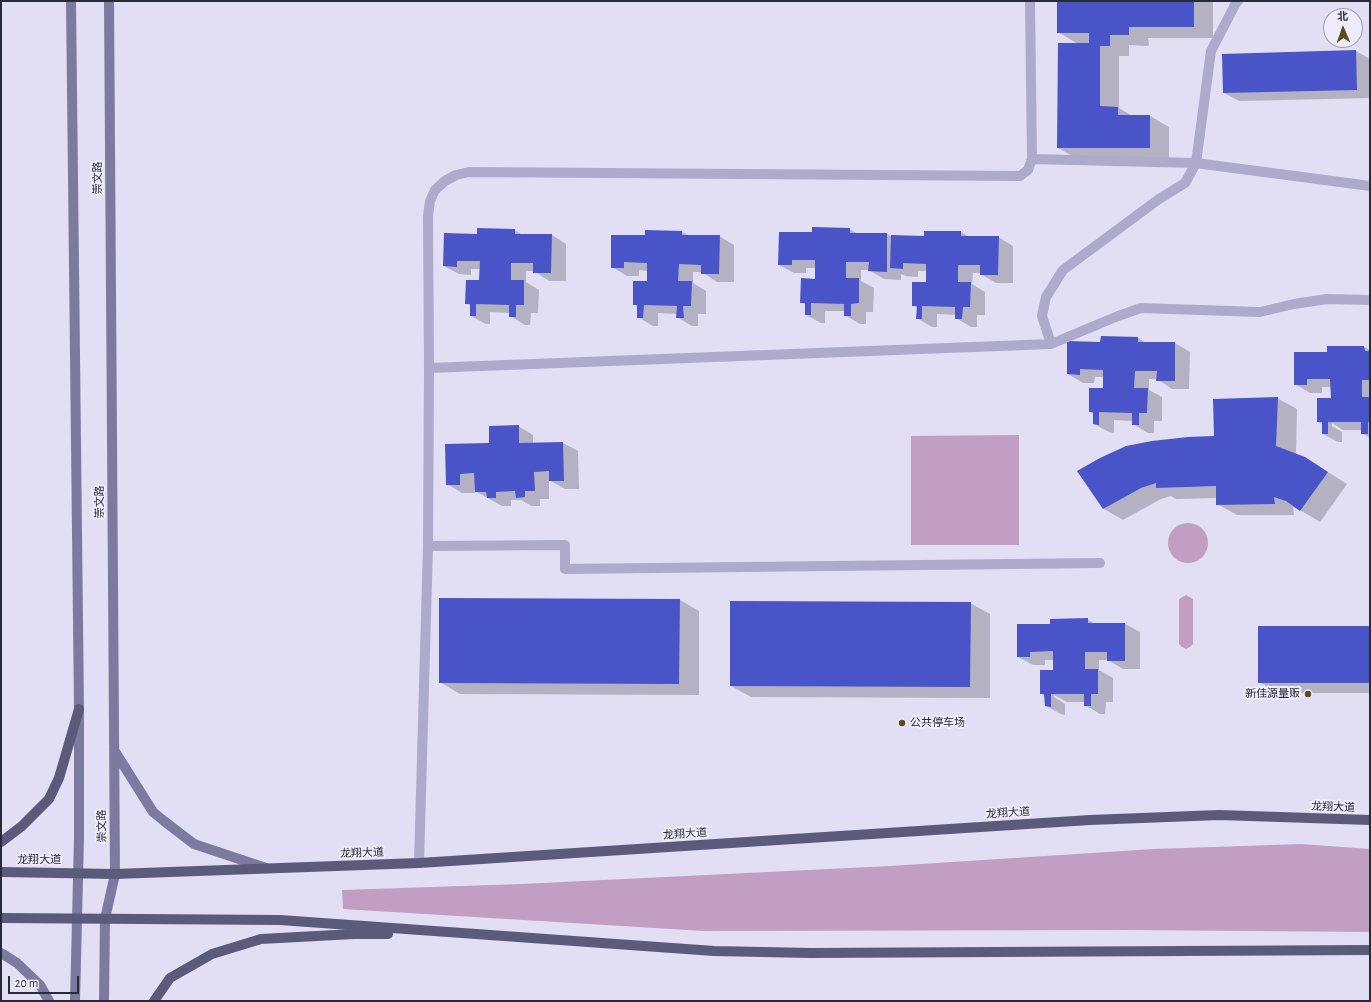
<!DOCTYPE html>
<html>
<head>
<meta charset="utf-8">
<style>
  body { margin:0 }
  #map { position:relative; width:1371px; height:1002px; overflow:hidden; background:#e2def3; font-family:"Alegreya Sans","Noto Sans SC",sans-serif }
  canvas { display:block }
  .frame { position:absolute; inset:0; border:2px solid #292a39; pointer-events:none }
  .north { position:absolute; left:1323px; top:8px; width:40px; height:40px; box-sizing:border-box; background:#eeebfa; border:1px solid #9f9ead; border-radius:50%; rotate:358deg; font-size:11px; font-weight:700; line-height:16px; text-align:center; color:#292a39 }
  .north::after { content:''; display:block; margin:auto; width:14px; height:18px; background:#5b4b1e; clip-path:polygon(50% 0,100% 100%,50% 72%,0 100%) }
  .scale { position:absolute; left:8px; top:976px; width:71px; height:18px; box-sizing:border-box; border:2px solid #292a39; border-top:0; padding-left:5px; font-size:12px; line-height:14px; white-space:nowrap; color:#292a39; -webkit-text-stroke:3px #eeebfa; paint-order:stroke }
</style>
</head>
<body>
<div id="map">
<canvas width="1371" height="1002"></canvas>
<div class="frame"></div>
<div class="north">北</div>
<div class="scale">20 m</div>
</div>
<script>
const ctx = document.querySelector('canvas').getContext('2d');
ctx.lineJoin = 'round';
function paint(path, color) {
  ctx.fillStyle = color;
  ctx.fill(path, 'evenodd');
}
function toPath(rows) {
  const path = new Path2D();
  for (const r of rows) {
    if (r.length === 3) {
      path.moveTo(r[0] + r[2], r[1]);
      path.arc(r[0], r[1], r[2], 0, 2 * Math.PI);
      continue;
    }
    path.moveTo(r[0], r[1]);
    for (let i = 2; i < r.length; i += 2) path.lineTo(r[i], r[i + 1]);
  }
  return path;
}
function strokePath(path, color, width, dash) {
  ctx.strokeStyle = color;
  ctx.lineWidth = width;
  ctx.lineCap = dash ? 'butt' : 'round';
  ctx.setLineDash(dash || []);
  ctx.stroke(path);
}
function label(font, color, halo, rows, align = 'center') {
  ctx.font = font + ' "Alegreya Sans","Noto Sans SC",sans-serif';
  ctx.lineWidth = 4;
  ctx.setLineDash([]);
  ctx.textBaseline = 'middle';
  ctx.strokeStyle = halo;
  ctx.fillStyle = color;
  for (const [text, x, y, turn = 0] of rows) {
    ctx.save();
    ctx.translate(x, y);
    ctx.rotate((+turn || 0) * Math.PI / 180);
    ctx.textAlign = isNaN(turn) ? turn : align;
    if (halo) ctx.strokeText(text, 0, 0);
    ctx.fillText(text, 0, 0);
    ctx.restore();
  }
}
const green = toPath([
  [1019,435,1019,545,911,545,911,436],
  [1188,543,20],
  [1186,595,1193,599,1193,644,1190,647,1186,649,1182,647,1179,644,1179,599],
  [1301,844,1370,849,1370,932,1129,930,704,931,343,909,342,890,522,884,890,866,1154,849]
]);
const shadow = toPath([
  [1058,1,1213,1,1213,38,1148,38,1149,46,1129,45,1129,56,1119,56,1119,108,1132,116,1150,116,1169,127,1169,159,1078,159,1058,148,1078,44,1058,32],
  [1356,51,1370,59,1370,98,1239,101,1224,93,1223,55],
  [849,229,858,234,887,234,892,237,925,237,925,232,961,232,969,237,998,237,1013,246,1013,283,996,283,981,274,981,273,973,273,972,284,985,292,985,315,977,315,977,327,971,327,956,318,956,315,937,314,937,327,932,327,917,318,917,308,913,305,927,283,927,271,918,271,918,277,906,276,901,274,901,280,884,279,869,270,861,270,861,281,874,288,873,312,866,312,866,324,860,324,845,315,845,311,825,311,825,323,821,323,806,315,806,305,801,302,816,280,816,268,806,268,806,273,794,273,779,265,813,233],
  [514,230,523,235,552,235,566,244,566,281,549,281,534,271,526,271,526,282,539,290,538,313,531,313,530,325,525,325,510,316,510,313,490,312,490,324,486,324,471,316,471,306,466,303,480,281,480,269,471,269,471,275,459,274,444,266,478,235],
  [646,231,682,232,690,236,719,236,734,245,734,282,717,282,702,272,693,272,693,283,706,291,706,314,698,314,698,326,692,326,677,317,677,314,658,313,658,326,653,326,638,317,638,307,634,304,648,282,648,271,639,270,639,276,627,276,612,267,646,236],
  [1138,338,1146,343,1175,343,1190,352,1189,389,1172,389,1157,379,1149,379,1149,390,1162,397,1162,421,1154,421,1154,433,1148,433,1133,424,1133,421,1114,420,1114,433,1109,432,1094,424,1094,414,1090,412,1104,389,1104,377,1095,377,1094,383,1083,383,1068,374,1101,343],
  [1364,347,1370,350,1370,438,1362,433,1362,430,1343,430,1332,423,1332,426,1342,432,1342,442,1338,442,1323,434,1323,424,1318,422,1332,399,1331,387,1322,387,1322,393,1310,393,1295,384,1328,353],
  [1277,398,1297,409,1296,454,1304,457,1347,484,1320,522,1300,510,1293,507,1294,515,1237,515,1217,504,1217,498,1176,499,1171,496,1161,499,1123,520,1104,509,1078,471,1215,437],
  [518,426,533,435,533,444,563,443,578,451,579,489,565,489,549,480,549,499,540,499,540,506,532,506,521,500,511,500,511,506,502,506,475,491,475,493,462,493,447,484,490,444],
  [680,600,699,611,699,695,460,694,440,682],
  [970,603,990,614,990,698,751,697,731,686],
  [1087,619,1095,624,1125,624,1140,632,1140,669,1123,669,1108,660,1099,660,1099,670,1113,678,1113,702,1106,702,1105,714,1100,714,1085,705,1085,702,1067,702,1054,695,1054,697,1065,704,1065,715,1061,714,1046,706,1045,696,1041,693,1054,671,1054,660,1045,660,1045,665,1033,665,1018,657,1051,625],
  [1370,627,1370,693,1279,693,1259,682]
]);
const building = toPath([
  [1057,1,1194,1,1194,27,1129,27,1129,35,1110,35,1110,46,1100,46,1100,106,1118,107,1118,115,1150,115,1150,148,1057,148,1058,43,1089,43,1089,33,1057,33],
  [1356,50,1357,90,1223,93,1222,54],
  [812,227,850,228,850,233,887,233,887,272,868,271,869,262,846,262,846,278,859,278,859,303,851,304,851,316,844,316,844,304,811,303,811,315,805,315,805,303,800,303,801,278,815,279,815,260,792,260,792,265,778,265,779,232,812,232],
  [477,228,515,229,515,234,552,234,551,273,533,273,533,263,511,263,511,280,524,280,524,305,516,305,516,317,509,317,509,305,476,304,476,316,470,316,470,304,465,304,466,280,479,280,480,261,457,261,457,267,443,266,444,233,477,234],
  [645,230,682,231,682,235,720,235,719,274,701,274,701,265,679,264,678,281,692,281,691,306,683,306,684,318,676,318,677,306,644,305,643,318,637,318,637,305,633,305,633,281,647,281,647,263,624,262,624,268,611,268,611,235,645,235],
  [924,231,961,231,961,236,999,236,998,275,980,275,980,265,958,265,958,282,971,282,970,307,963,307,962,319,955,319,955,307,922,306,922,319,916,319,917,306,912,306,912,282,926,282,926,264,903,263,903,269,890,268,891,235,924,236],
  [1101,336,1138,337,1138,342,1175,342,1175,381,1156,381,1157,371,1135,371,1134,388,1148,388,1147,413,1139,413,1139,425,1132,425,1132,413,1099,412,1099,425,1093,424,1093,412,1089,412,1089,388,1103,388,1103,370,1080,369,1080,375,1067,374,1067,341,1100,342],
  [1327,346,1364,346,1365,351,1370,351,1370,380,1362,380,1362,397,1370,397,1370,422,1368,422,1368,434,1361,434,1361,422,1328,422,1328,434,1322,434,1322,422,1317,422,1317,398,1331,398,1330,379,1307,379,1307,385,1294,385,1294,352,1327,352],
  [1278,397,1276,446,1305,457,1328,472,1300,511,1286,501,1274,497,1275,504,1216,505,1216,486,1156,488,1156,483,1141,488,1103,509,1077,471,1100,458,1126,446,1152,441,1188,437,1214,436,1213,399],
  [519,425,519,443,563,442,564,481,549,481,549,471,534,472,535,491,525,491,525,497,516,498,515,491,496,492,496,498,487,498,486,492,475,492,474,473,460,474,460,485,446,485,445,444,489,443,489,426],
  [439,598,680,599,679,684,439,683],
  [730,601,971,602,970,687,730,686],
  [1088,618,1088,623,1125,623,1125,661,1107,661,1107,652,1085,652,1085,669,1098,669,1098,694,1091,694,1091,706,1084,706,1084,694,1051,694,1051,707,1045,706,1044,694,1040,694,1040,670,1053,670,1053,651,1030,652,1030,657,1017,657,1017,624,1050,624,1050,619],
  [1258,626,1370,626,1370,683,1258,683]
]);
const service = toPath([
  [1032,159,1196,163,1370,186],
  [1051,344,1042,316,1046,297,1063,270,1159,199,1185,183,1196,163,1211,51,1236,3,1238,1],
  [429,368,1051,344,1118,316,1141,308,1260,312,1294,304,1327,299,1370,300],
  [428,546,565,545,565,569,1100,563],
  [419,863,428,546,429,368,428,216,430,201,435,190,445,181,456,175,469,172,1020,176,1028,170,1032,159,1030,1]
]);
const secondary = toPath([
  [71,1,79,709,79,838,75,1001],
  [114,750,153,812,164,821,194,844,266,868],
  [1,953,17,963,40,985,49,1001],
  [104,1001,105,919,115,874,109,1]
]);
const primary = toPath([
  [1,842,22,826,49,799,59,778,79,709],
  [1,872,115,874,419,863,1090,820,1219,815,1370,820],
  [1,918,280,920,714,951,811,953,1370,950],
  [154,1001,170,978,212,954,261,939,354,934,388,934]
]);
const markers = [
  [1308,694,4,"#5b4b1e"],
  [902,723,4,"#5b4b1e"]
];
const streetNames = [
  ["崇文路",98,178,-90],
  ["崇文路",100,502,-90],
  ["龙翔大道",1333,807,2],
  ["龙翔大道",1008,813,-4],
  ["崇文路",102,826,-91],
  ["龙翔大道",685,834,-4],
  ["龙翔大道",362,853,-2],
  ["龙翔大道",39,860]
];
const poiNames = [
  ["新佳源量贩",1300,694],
  ["公共停车场",910,723,"left"]
];
paint(green, '#c39ec3');
paint(shadow, '#0003');
paint(building, '#4854c7');
strokePath(service, '#aeaacc', 10);
strokePath(secondary, '#7c7b9f', 10);
strokePath(primary, '#5b5a7b', 10);
for (const [x, y, r, color] of markers) {
  const dot = new Path2D();
  dot.arc(x, y, r, 0, 2 * Math.PI);
  ctx.fillStyle = color;
  ctx.fill(dot);
  strokePath(dot, '#eeebfa', 1.5);
}
label('11px', '#292a39', '#eeebfa', streetNames);
label('11px', '#292a39', '#eeebfa', poiNames, 'right');
</script>
</body>
</html>
